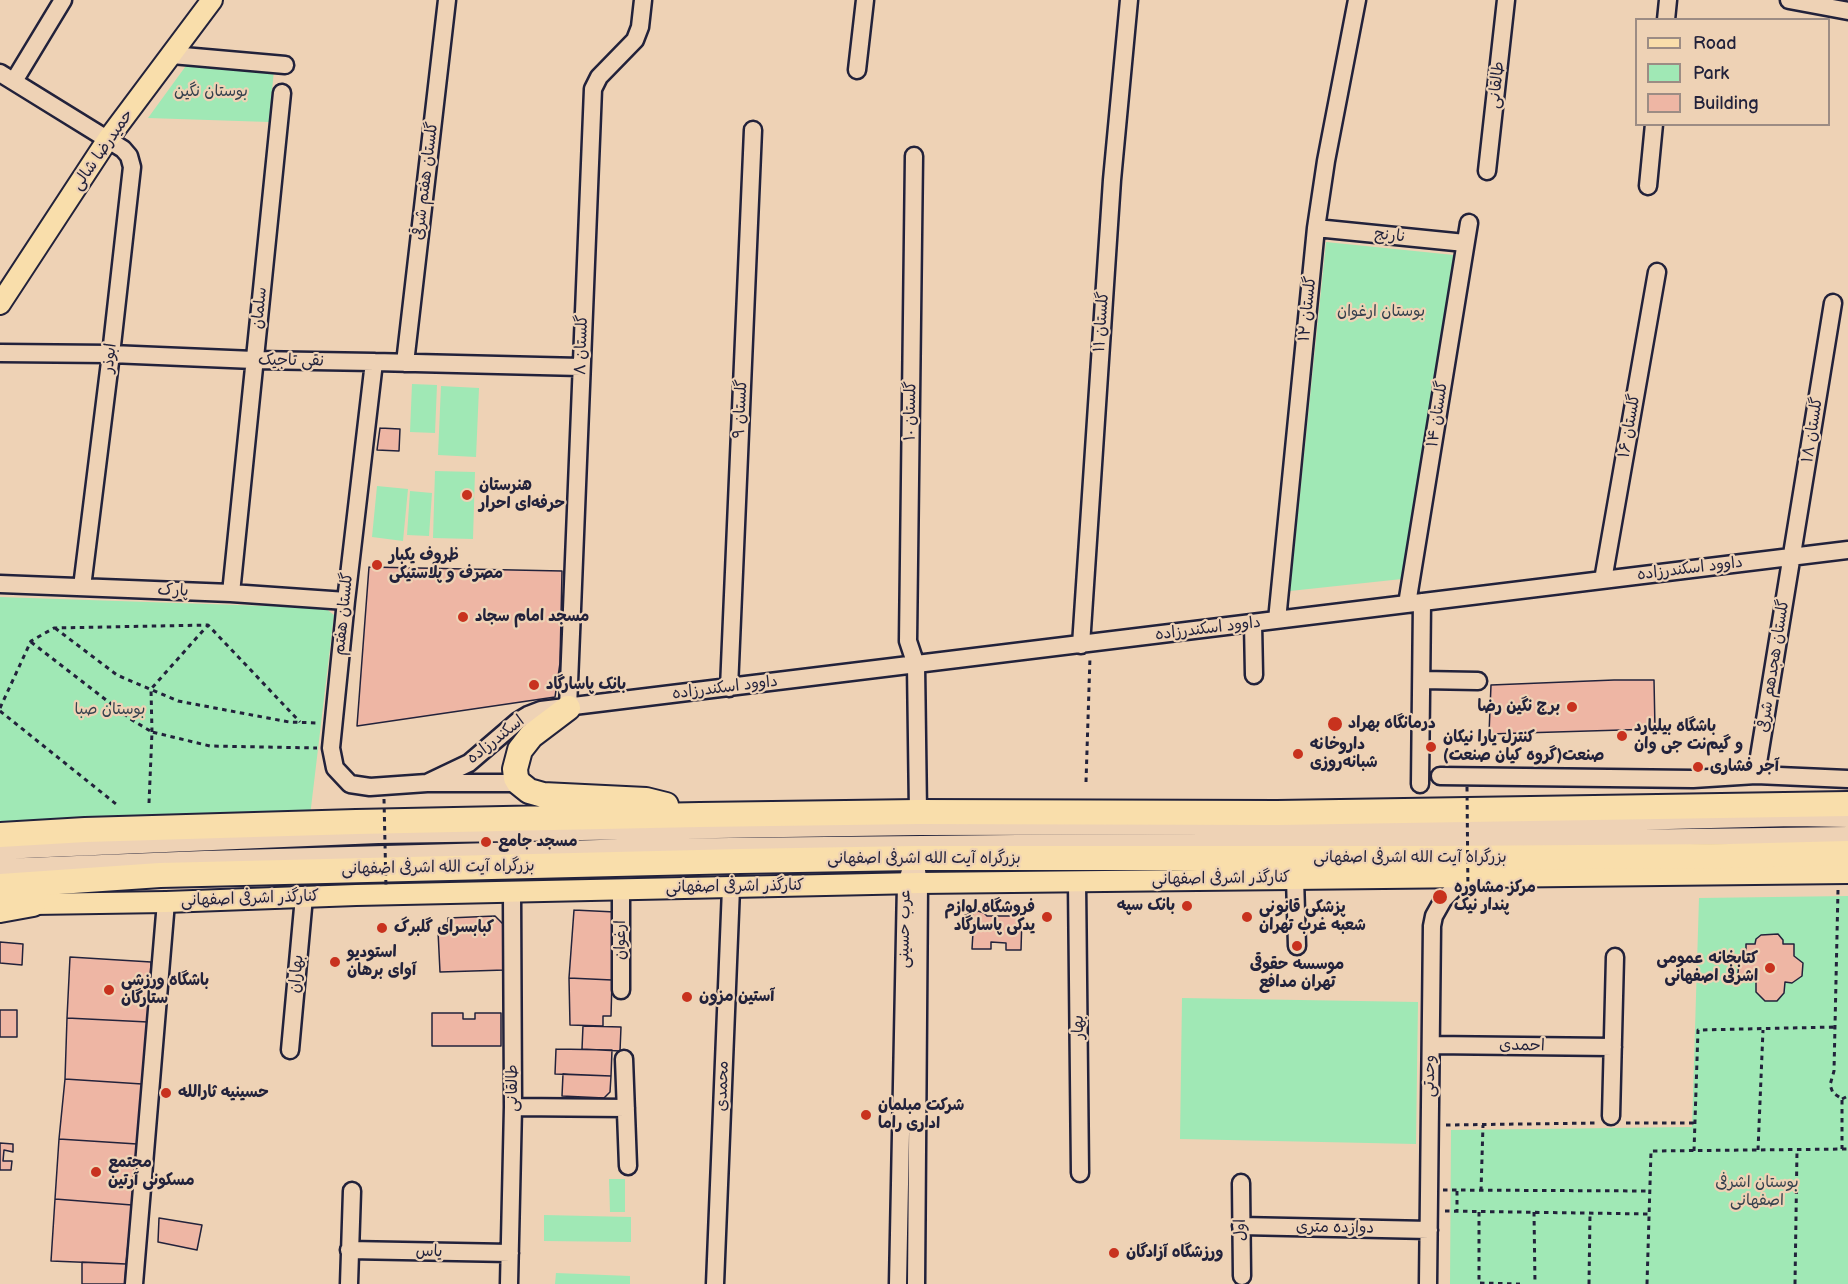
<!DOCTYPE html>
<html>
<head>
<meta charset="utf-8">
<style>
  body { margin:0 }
  #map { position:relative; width:1848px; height:1284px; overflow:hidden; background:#eed2b5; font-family:"Balsamiq Sans",sans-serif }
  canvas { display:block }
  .legend { position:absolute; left:1635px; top:18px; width:195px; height:108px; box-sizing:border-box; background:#eed2b5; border:2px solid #9c8c84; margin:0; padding:8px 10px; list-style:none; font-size:18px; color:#22223b }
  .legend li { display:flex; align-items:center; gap:12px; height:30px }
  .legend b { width:30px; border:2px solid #9c8c84 }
</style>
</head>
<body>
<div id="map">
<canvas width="1848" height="1284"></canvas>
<ul class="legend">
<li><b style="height:8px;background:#f9deab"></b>Road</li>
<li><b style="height:16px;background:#a0e8b5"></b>Park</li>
<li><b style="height:16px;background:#eeb6a4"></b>Building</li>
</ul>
</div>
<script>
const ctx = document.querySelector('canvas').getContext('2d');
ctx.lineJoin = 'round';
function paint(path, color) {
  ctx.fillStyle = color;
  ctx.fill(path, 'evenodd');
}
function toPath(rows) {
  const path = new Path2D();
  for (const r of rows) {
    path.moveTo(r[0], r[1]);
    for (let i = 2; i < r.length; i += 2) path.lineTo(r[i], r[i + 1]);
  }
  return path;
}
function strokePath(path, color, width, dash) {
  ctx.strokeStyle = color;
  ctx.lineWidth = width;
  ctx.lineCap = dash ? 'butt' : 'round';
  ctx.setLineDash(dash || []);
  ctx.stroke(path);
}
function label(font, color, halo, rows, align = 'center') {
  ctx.font = font + ' "Balsamiq Sans","Playpen Sans Arabic",sans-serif';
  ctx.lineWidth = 4.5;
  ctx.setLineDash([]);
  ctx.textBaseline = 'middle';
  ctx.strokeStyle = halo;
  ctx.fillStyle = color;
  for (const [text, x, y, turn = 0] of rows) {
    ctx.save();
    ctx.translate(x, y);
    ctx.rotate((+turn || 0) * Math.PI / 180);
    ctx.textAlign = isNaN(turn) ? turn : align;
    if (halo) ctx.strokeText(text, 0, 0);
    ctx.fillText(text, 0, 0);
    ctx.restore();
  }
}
const green = toPath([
  [188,63,274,70,269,122,148,118],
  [1326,242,1454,255,1402,579,1290,591],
  [412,384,437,385,435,433,410,432],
  [441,386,479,388,476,457,438,455],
  [435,471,475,472,473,539,433,538],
  [377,486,408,489,403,541,372,537],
  [410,491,432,493,429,536,407,535],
  [0,597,325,608,334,615,310,816,0,824],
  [1848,896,1848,1284,1450,1284,1451,1130,1692,1127,1699,898],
  [1182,998,1418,1002,1416,1144,1180,1139],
  [609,1179,625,1179,625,1212,610,1212],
  [544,1215,631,1217,631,1242,544,1241],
  [556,1273,630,1276,630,1284,555,1284]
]);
const building = toPath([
  [380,428,400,429,399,451,377,450,380,428],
  [369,567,562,571,560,663,555,697,357,726,369,567],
  [1614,680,1654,680,1655,729,1489,734,1491,685,1614,680],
  [574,910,615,912,612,980,569,978,574,910],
  [978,911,984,913,987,916,1022,916,1021,950,1006,950,1006,943,991,942,991,949,972,949,973,932,969,928,968,921,972,914,978,911],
  [495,916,504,925,505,970,440,972,438,931,448,931,448,918,495,916],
  [1778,934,1783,940,1783,944,1794,944,1794,956,1803,963,1802,976,1792,983,1785,982,1784,993,1777,1001,1765,1001,1756,992,1756,981,1748,981,1738,973,1739,963,1746,955,1746,944,1755,944,1756,939,1761,935,1778,934],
  [0,942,23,944,22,965,0,963,0,942],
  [70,957,151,962,148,1022,67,1018,70,957],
  [569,978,612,980,611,1016,603,1016,603,1026,570,1025,569,978],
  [0,1010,17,1010,17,1037,0,1037,0,1010],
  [432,1013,463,1013,463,1019,475,1019,475,1013,501,1013,501,1046,432,1046,432,1013],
  [67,1018,148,1022,142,1084,65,1079,67,1018],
  [583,1026,621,1027,620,1051,582,1049,583,1026],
  [556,1049,612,1050,611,1076,555,1074,556,1049],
  [563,1074,611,1076,610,1092,604,1098,562,1096,563,1074],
  [65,1079,142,1084,137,1144,59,1139,65,1079],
  [59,1139,137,1144,132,1205,55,1199,59,1139],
  [0,1143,13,1144,13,1152,4,1150,3,1161,12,1161,11,1170,0,1170,0,1143],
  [55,1199,132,1205,126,1264,51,1261,55,1199],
  [159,1218,202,1225,197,1250,158,1242,159,1218],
  [82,1262,126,1264,125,1284,82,1284,82,1262]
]);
const path = toPath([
  [55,628,117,675,178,701,289,722,319,723],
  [31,642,132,720,152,732],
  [0,708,31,641,54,628,208,625,300,722],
  [0,711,116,804],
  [152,732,151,689,208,625],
  [1086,782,1090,657],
  [149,803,152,732,210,746,317,748],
  [1838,890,1834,1071,1830,1085,1833,1093,1842,1099,1842,1149],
  [1842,1099,1848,1096],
  [1626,1123,1695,1123],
  [1446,1125,1599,1123],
  [1758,1150,1763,1030],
  [1694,1151,1698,1030,1835,1027],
  [1443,1190,1650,1191],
  [1457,1191,1457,1211],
  [1481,1191,1483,1125],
  [1445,1211,1650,1214],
  [1479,1212,1479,1283,1520,1284],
  [1534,1212,1535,1284],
  [1589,1284,1590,1214],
  [1647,1284,1651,1151,1848,1149],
  [1795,1284,1797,1150]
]);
const minor = toPath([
  [1789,0,1848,11],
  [1666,20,1668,0],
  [172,55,285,65],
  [857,70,865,0],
  [0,73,123,149,129,156,132,167,111,354,82,587],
  [14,81,63,0],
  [914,156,908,641,916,665,918,812],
  [1487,171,1506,0],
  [1648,186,1654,124],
  [1316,228,1465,243],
  [0,353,111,354,254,360,374,362,581,367],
  [374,362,346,601,331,748,335,768,350,784,370,787,427,783,519,783],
  [405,363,447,0],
  [1603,580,1657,272],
  [0,584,231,593,346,601],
  [231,593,282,93],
  [1407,604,1469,223],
  [1277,620,1316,228,1326,161,1357,0],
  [1253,623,1254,675],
  [1081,645,1112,180,1129,0],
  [1422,680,1478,681],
  [729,688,753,130],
  [568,708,593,89,599,77,635,40,640,27,643,0],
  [1756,775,1833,303],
  [1440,776,1693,779,1756,775,1848,779],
  [427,783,469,763,518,721,528,715,541,710,1848,550],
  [1420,784,1422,602],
  [0,851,378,835,919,827,1459,826,1794,818,1848,819],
  [0,867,205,859,636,847,1017,843,1400,842,1533,839,1848,835],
  [1295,878,1297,946],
  [1077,882,1080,1173],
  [621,990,621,890],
  [1431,1045,1613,1047],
  [290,1050,304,897],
  [624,1059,628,1166],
  [513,1107,626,1108],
  [1611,1116,1615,957],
  [1241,1183,1242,1276],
  [1241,1226,1429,1230],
  [349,1250,510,1253],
  [134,1284,166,902],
  [349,1284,352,1191],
  [509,1284,513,1107,512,892],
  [715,1284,731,888],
  [898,1284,906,884,914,858],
  [916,1284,919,883,917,871],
  [1428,1284,1432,926,1434,916,1443,900,1464,878]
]);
const major = toPath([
  [0,304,108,139,212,0],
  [20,901,33,904,166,902,356,895,919,883,1848,873]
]);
const highway = toPath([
  [568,708,531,736,520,750,515,769,516,778,519,783,529,791,543,795,646,800,666,805],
  [0,835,85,830,356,822,700,815,918,812,1277,813,1848,804],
  [0,886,160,875,740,861,914,858,1438,858,1729,856,1848,853],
  [0,910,33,904]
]);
const pathBridge = toPath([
  [1467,787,1468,894],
  [384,799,386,888]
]);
const markers = [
  [467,495,6,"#c8321e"],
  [377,565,6,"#c8321e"],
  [463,617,6,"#c8321e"],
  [534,685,6,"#c8321e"],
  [1572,707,6,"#c8321e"],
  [1335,724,8,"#c8321e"],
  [1622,736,6,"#c8321e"],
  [1431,747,6,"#c8321e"],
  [1298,754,6,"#c8321e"],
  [1698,767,6,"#c8321e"],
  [486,842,6,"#c8321e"],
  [1440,897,8,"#c8321e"],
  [1187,906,6,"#c8321e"],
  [1047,917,6,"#c8321e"],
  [1247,917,6,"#c8321e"],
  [382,928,6,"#c8321e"],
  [1297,946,6,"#c8321e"],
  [335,962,6,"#c8321e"],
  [1770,968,6,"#c8321e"],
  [109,990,6,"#c8321e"],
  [687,997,6,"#c8321e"],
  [166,1093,6,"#c8321e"],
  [866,1115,6,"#c8321e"],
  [96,1172,6,"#c8321e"],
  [1114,1253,6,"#c8321e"]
];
const streetNames = [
  ["طالقانی",1497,85,-84],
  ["حمیدرضا شالی",103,150,-55],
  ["گلستان هفتم شرقی",426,181,-83],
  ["نارنج",1390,236,6],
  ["سلمان",260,308,-84],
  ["گلستان ۱۲",1308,309,-84],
  ["گلستان ۱۱",1102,322,-86],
  ["گلستان ٨",582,345,-88],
  ["ابوذر",110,358,-83],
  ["نقی تاجیک",291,361,1],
  ["گلستان ۹",741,409,-87],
  ["گلستان ۱۰",911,411,-89],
  ["گلستان ۱۴",1438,414,-81],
  ["گلستان ۱۶",1630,426,-80],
  ["گلستان ۱۸",1813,430,-81],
  ["داوود اسکندرزاده",1690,569,-7],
  ["پارک",173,591,2],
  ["گلستان هفتم",344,614,-84],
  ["داوود اسکندرزاده",1208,629,-7],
  ["گلستان هجدهم شرقی",1774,666,-81],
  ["داوود اسکندرزاده",725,688,-7],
  ["اسکندرزاده",496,740,-38],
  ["بزرگراه آیت الله اشرفی اصفهانی",1410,858],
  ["بزرگراه آیت الله اشرفی اصفهانی",924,859],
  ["بزرگراه آیت الله اشرفی اصفهانی",438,868,-1],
  ["کنارگذر اشرفی اصفهانی",1221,879,-1],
  ["کنارگذر اشرفی اصفهانی",735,887,-1],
  ["کنارگذر اشرفی اصفهانی",250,899,-2],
  ["عرب حسینی",905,929,-89],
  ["ارغوان",621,940,-90],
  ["بهاران",297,974,-85],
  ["بهار",1079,1027,-91],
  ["احمدی",1522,1046,1],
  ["وحدتی",1430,1076,-89],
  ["محمدی",723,1086,-88],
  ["طالقانی",513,1088,-90],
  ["دوازده متری",1335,1228,1],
  ["اول",1241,1230,-91],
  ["یاس",429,1252,1]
];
const parkNames = [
  ["بوستان نگین",211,92],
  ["بوستان ارغوان",1381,312],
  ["بوستان صبا",110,710],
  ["بوستان اشرفی",1757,1183],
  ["اصفهانی",1757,1201]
];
const poiNames = [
  ["هنرستان",479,486],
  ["حرفه‌ای احرار",479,504],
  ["ظروف یکبار",389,556],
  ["مصرف و پلاستیکی",389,574],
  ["مسجد امام سجاد",475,617],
  ["بانک پاسارگاد",546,685],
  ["برج نگین رضا",1560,707,"right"],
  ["درمانگاه بهراد",1348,724],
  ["باشگاه بیلیارد",1634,727],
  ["و گیم‌نت جی وان",1634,745],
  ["کنترل یارا نیکان",1443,738],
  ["صنعت(گروه کیان صنعت)",1443,756],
  ["داروخانه",1310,745],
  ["شبانه‌روزی",1310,763],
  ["آجر فشاری",1710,767],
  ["مسجد جامع",498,842],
  ["مرکز مشاوره",1454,888],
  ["پندار نیک",1454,906],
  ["بانک سپه",1175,906,"right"],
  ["فروشگاه لوازم",1035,908,"right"],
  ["یدکی پاسارگاد",1035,926,"right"],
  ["پزشکی قانونی",1259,908],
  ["شعبه غرب تهران",1259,926],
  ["کبابسرای گلبرگ",394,928],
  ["استودیو",347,953],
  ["آوای برهان",347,971],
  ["کتابخانه عمومی",1758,959,"right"],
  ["اشرفی اصفهانی",1758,977,"right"],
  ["موسسه حقوقی",1297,965,"center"],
  ["تهران مدافع",1297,983,"center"],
  ["باشگاه ورزشی",121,981],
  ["ستارگان",121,999],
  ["آستین مزون",699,997],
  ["حسینیه ثارالله",178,1093],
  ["شرکت مبلمان",878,1106],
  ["اداری راما",878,1124],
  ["مجتمع",108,1163],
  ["مسکونی آرتین",108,1181],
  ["ورزشگاه آزادگان",1126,1253]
];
paint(green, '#a0e8b5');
paint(building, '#eeb6a4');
strokePath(building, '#22223b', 1.5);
strokePath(minor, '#22223b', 21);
strokePath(major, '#22223b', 24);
strokePath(highway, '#22223b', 28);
strokePath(path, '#22223b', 3, [4.5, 4.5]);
strokePath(minor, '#eed2b5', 16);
strokePath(major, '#f9deab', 20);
strokePath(highway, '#f9deab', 24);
strokePath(pathBridge, '#22223b', 3, [4.5, 4.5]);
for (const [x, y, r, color] of markers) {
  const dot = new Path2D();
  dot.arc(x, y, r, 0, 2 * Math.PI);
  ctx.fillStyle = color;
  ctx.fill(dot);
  strokePath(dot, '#eed2b5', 2);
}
label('16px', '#22223b', '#eed2b5', streetNames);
label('16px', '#35404d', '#eed2b5', parkNames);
label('bold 16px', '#22223b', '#eed2b5', poiNames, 'left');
</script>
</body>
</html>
